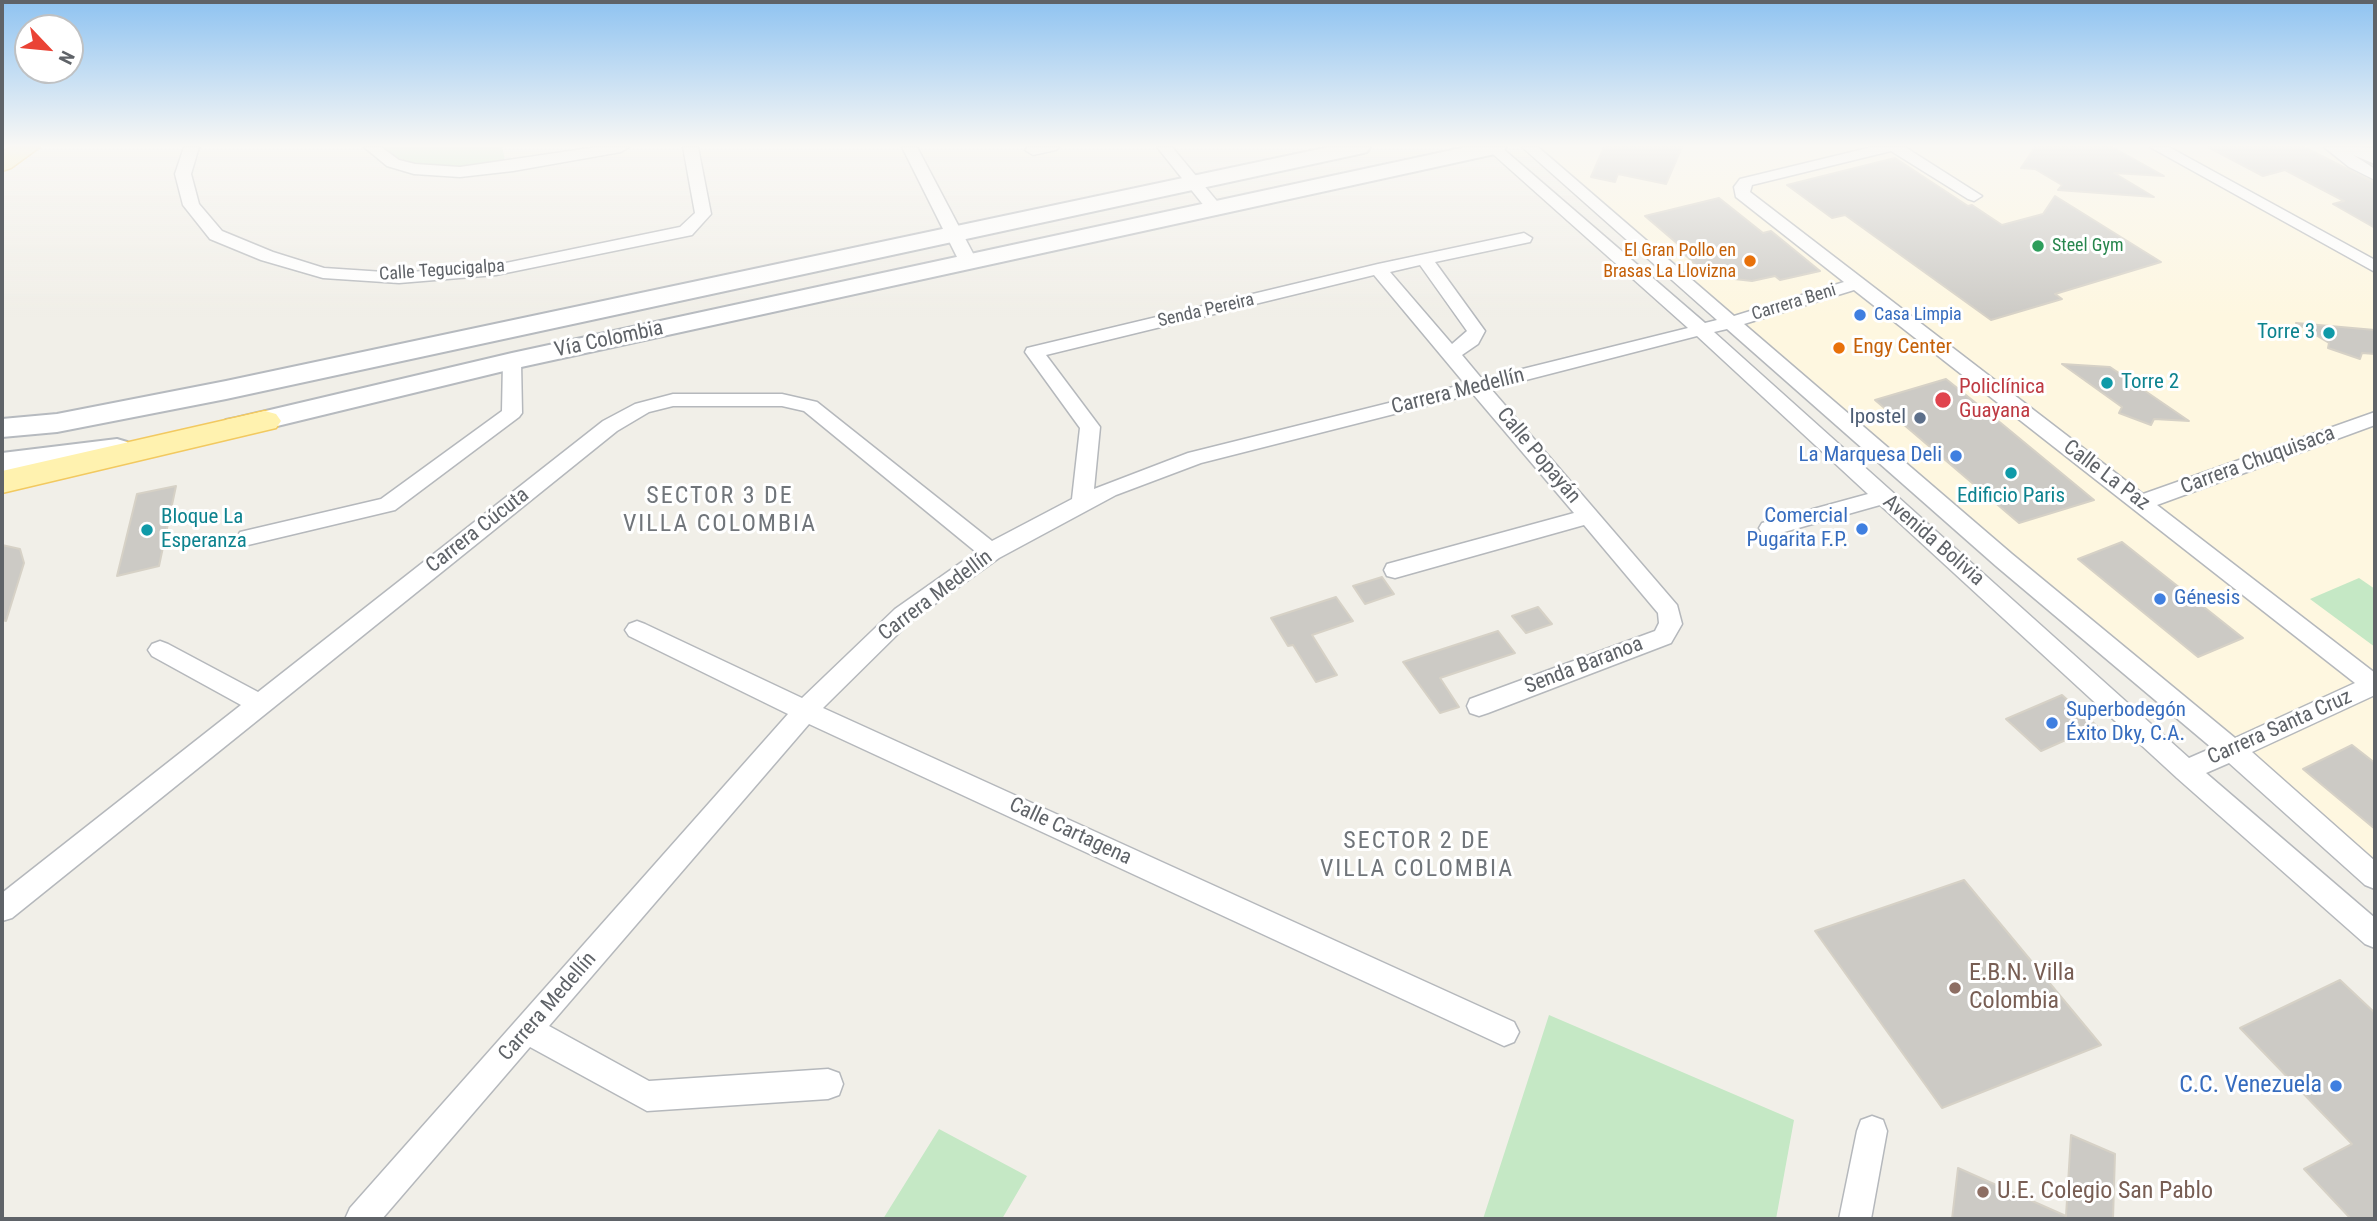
<!DOCTYPE html>
<html>
<head>
<meta charset="utf-8">
<style>
  body { margin:0 }
  #map { position:relative; width:2377px; height:1221px; overflow:hidden; background:#f1efe8; font-family:"Roboto Condensed",sans-serif }
  canvas { display:block }
  .frame { position:absolute; inset:0; border:4px solid #5f6368; pointer-events:none }
  .north { position:absolute; left:14px; top:14px; width:70px; height:70px; box-sizing:border-box; background:#fff; border:2px solid #bfc1c3; border-radius:50%; rotate:116deg; font-size:19px; font-weight:700; line-height:28px; text-align:center; color:#5f6368 }
  .north::after { content:''; display:block; margin:auto; width:24px; height:32px; background:#ea4335; clip-path:polygon(50% 0,100% 100%,50% 72%,0 100%) }
</style>
</head>
<body>
<div id="map">
<canvas width="2377" height="1221"></canvas>
<div class="frame"></div>
<div class="north">N</div>
</div>
<script>
const ctx = document.querySelector('canvas').getContext('2d');
ctx.lineJoin = 'round';
function paint(path, color) {
  ctx.fillStyle = color;
  ctx.fill(path, 'evenodd');
}
function toPath(rows) {
  const path = new Path2D();
  for (const r of rows) {
    path.moveTo(r[0], r[1]);
    for (let i = 2; i < r.length; i += 2) path.lineTo(r[i], r[i + 1]);
  }
  return path;
}
function strokePath(path, color, width, dash) {
  ctx.strokeStyle = color;
  ctx.lineWidth = width;
  ctx.lineCap = dash ? 'butt' : 'round';
  ctx.setLineDash(dash || []);
  ctx.stroke(path);
}
function label(font, color, halo, rows, align = 'center') {
  ctx.font = font + ' "Roboto Condensed",sans-serif';
  ctx.lineWidth = 6;
  ctx.setLineDash([]);
  ctx.textBaseline = 'middle';
  ctx.strokeStyle = halo;
  ctx.fillStyle = color;
  for (const [text, x, y, turn = 0] of rows) {
    ctx.save();
    ctx.translate(x, y);
    ctx.rotate((+turn || 0) * Math.PI / 180);
    ctx.textAlign = isNaN(turn) ? turn : align;
    if (halo) ctx.strokeText(text, 0, 0);
    ctx.fillText(text, 0, 0);
    ctx.restore();
  }
}
const commercial = toPath([
  [1530,147,2354,147,2375,157,2375,877,2231,749]
]);
const green = toPath([
  [380,147,502,147,506,164,459,169,421,165,400,159],
  [2359,578,2375,589,2375,647,2310,599],
  [1549,1015,1794,1120,1776,1219,1483,1219],
  [939,1129,1027,1176,1002,1219,883,1219]
]);
const building = toPath([
  [1604,147,1682,147,1666,184,1618,174,1615,182,1591,177,1604,147],
  [2035,147,2112,147,2164,176,2114,173,2154,197,2058,190,2062,185,2035,169,2021,168,2035,147],
  [2208,147,2304,147,2375,183,2375,228,2333,204,2344,201,2285,170,2263,176,2208,147],
  [1895,158,1968,206,1972,205,2002,225,2043,214,2055,196,2161,262,2055,294,2062,299,1991,320,1845,215,1832,218,1787,185,1895,158],
  [1719,198,1763,233,1771,231,1820,271,1780,280,1775,276,1752,281,1708,276,1682,252,1686,251,1645,216,1719,198],
  [2296,323,2375,330,2375,354,2362,353,2360,359,2328,348,2329,343,2296,323],
  [2062,364,2110,367,2189,421,2154,419,2151,425,2119,413,2122,407,2062,364],
  [1946,379,2002,424,2094,500,2019,523,1875,400,1946,379],
  [176,486,159,566,117,576,137,494,176,486],
  [2122,542,2243,638,2198,657,2078,559,2122,542],
  [2,545,20,549,24,563,6,621,2,620,2,545],
  [1382,577,1394,594,1365,604,1353,586,1382,577],
  [1336,597,1353,621,1312,635,1337,675,1316,682,1293,645,1288,646,1271,618,1336,597],
  [1538,607,1552,624,1526,633,1512,616,1538,607],
  [1498,631,1515,653,1440,678,1459,707,1440,713,1403,662,1498,631],
  [2062,695,2097,726,2041,751,2006,719,2062,695],
  [2352,745,2375,763,2375,829,2303,769,2352,745],
  [1964,880,2101,1045,1942,1108,1815,931,1964,880],
  [2340,980,2375,1013,2375,1219,2351,1219,2304,1169,2352,1144,2240,1028,2340,980],
  [2071,1135,2115,1154,2113,1219,1952,1219,1958,1168,2066,1216,2071,1135]
]);
const minor = toPath([
  [184,147,199,147,191,174,199,204,222,231,273,252,324,268,399,273,496,265,680,227,695,213,683,147,698,147,711,214,692,235,496,275,399,283,323,278,261,260,210,239,183,205,175,174,184,147],
  [364,147,381,147,399,160,415,164,460,167,597,147,629,147,621,152,513,171,460,177,414,174,387,166,364,147],
  [902,147,917,147,977,261,974,265,962,265,959,261,902,147],
  [1028,147,1059,147,1056,150,1033,155,1025,150,1028,147],
  [1157,147,1172,147,1221,206,1223,209,1221,212,1209,212,1157,147],
  [1485,147,1501,147,1705,323,1717,320,1522,147,1538,147,1734,316,1844,282,1736,197,1734,187,1740,179,1872,147,1905,147,1982,196,1974,201,1968,199,1891,151,1752,185,1750,192,2143,494,2375,412,2375,425,2157,505,2375,673,2375,695,2252,752,2375,861,2375,889,2365,885,2229,763,2206,773,2375,918,2375,948,2365,944,2177,778,1880,505,1770,536,1762,533,1759,528,1762,523,1868,494,1697,336,1491,389,1677,605,1682,624,1671,643,1488,713,1479,716,1470,713,1467,706,1470,699,1655,631,1659,623,1658,613,1584,525,1395,578,1387,576,1384,570,1387,564,1574,513,1473,394,1201,463,1116,495,999,558,911,621,823,708,1514,1022,1519,1032,1514,1042,1504,1046,809,724,549,1026,649,1081,828,1069,839,1073,843,1084,839,1095,828,1099,647,1111,530,1047,382,1219,345,1219,350,1208,788,714,629,636,625,630,629,624,637,621,645,624,802,698,895,609,976,552,804,411,782,406,673,406,649,412,617,431,12,918,2,921,2,893,241,705,152,656,148,650,152,644,160,641,168,644,258,692,603,421,635,404,673,394,782,394,817,402,992,541,1072,499,1080,428,1025,352,1027,348,1378,264,1524,233,1532,238,1530,242,1435,262,1485,331,1478,344,1462,355,1482,379,1688,328,1485,147],
  [1420,265,1467,331,1452,344,1390,272,1420,265],
  [1374,275,1465,384,1188,453,1094,489,1100,427,1046,355,1374,275],
  [1854,290,2355,683,2235,738,2012,554,1744,324,1854,290],
  [1727,329,1996,566,2212,748,2189,758,1714,332,1727,329],
  [2150,147,2169,147,2375,260,2375,272,2150,147],
  [2324,147,2341,147,2375,169,2375,180,2349,167,2324,147],
  [512,355,521,361,522,413,519,417,395,510,248,545,240,542,237,537,240,532,381,499,502,411,503,361,512,355],
  [1872,1116,1883,1120,1887,1131,1871,1219,1839,1219,1857,1131,1861,1120,1872,1116]
]);
const secondary = toPath([
  [1329,147,1370,147,1367,152,1359,154,226,399,57,432,2,437,2,419,57,414,226,381,1329,147],
  [1466,147,1506,147,1503,152,1495,154,512,369,236,436,226,434,221,427,226,420,236,418,512,353,1466,147],
  [2343,147,2375,148,2375,164,2346,152,2343,147],
  [117,439,127,442,132,449,127,456,2,473,2,453,117,439]
]);
const primary = toPath([
  [11,147,40,147,11,168,2,171,2,152,11,147],
  [265,411,276,414,281,421,276,428,2,493,2,471,265,411]
]);
const markers = [
  [2038,246,7,"#2e9e5b"],
  [1750,261,7,"#e8710a"],
  [1860,315,7,"#3f7fe0"],
  [2329,333,7,"#0f9aa8"],
  [1839,348,7,"#e8710a"],
  [2107,383,7,"#0f9aa8"],
  [1943,400,9,"#e0444e"],
  [1920,418,7,"#5c6f8a"],
  [1956,456,7,"#3f7fe0"],
  [2011,473,7,"#0f9aa8"],
  [1862,529,7,"#3f7fe0"],
  [147,530,7,"#0f9aa8"],
  [2160,599,7,"#3f7fe0"],
  [2052,723,7,"#3f7fe0"],
  [1955,988,7,"#8d6e63"],
  [2336,1086,7,"#3f7fe0"],
  [1983,1192,7,"#8d6e63"]
];
const farLeisurenames = [
  ["Steel Gym",2052,246]
];
const farFoodnames = [
  ["El Gran Pollo en",1736,251],
  ["Brasas La Llovizna",1736,272]
];
const farStreetnames = [
  ["Calle Tegucigalpa",442,271,-4],
  ["Carrera Beni",1794,303,-17],
  ["Senda Pereira",1206,311,-13]
];
const farShopnames = [
  ["Casa Limpia",1874,315]
];
const cultureNames = [
  ["Torre 3",2315,333,"right"],
  ["Torre 2",2121,383],
  ["Edificio Paris",2011,497,"center"],
  ["Bloque La",161,518],
  ["Esperanza",161,542]
];
const streetNames = [
  ["Vía Colombia",609,340,-12],
  ["Carrera Medellín",1458,392,-14],
  ["Calle Popayán",1538,456,50],
  ["Carrera Chuquisaca",2258,461,-20],
  ["Calle La Paz",2106,476,37],
  ["Carrera Cúcuta",478,531,-38],
  ["Avenida Bolivia",1933,541,41],
  ["Carrera Medellín",936,596,-37],
  ["Senda Baranoa",1584,666,-21],
  ["Carrera Santa Cruz",2280,728,-24],
  ["Calle Cartagena",1070,832,25],
  ["Carrera Medellín",548,1007,-49]
];
const foodNames = [
  ["Engy Center",1853,348]
];
const healthNames = [
  ["Policlínica",1959,388],
  ["Guayana",1959,412]
];
const serviceNames = [
  ["Ipostel",1906,418]
];
const shopNames = [
  ["La Marquesa Deli",1942,456],
  ["Comercial",1848,517],
  ["Pugarita F.P.",1848,541],
  ["Génesis",2174,599,"left"],
  ["Superbodegón",2066,711,"left"],
  ["Éxito Dky, C.A.",2066,735,"left"]
];
const quarterNames = [
  ["SECTOR 3 DE",720,497],
  ["VILLA COLOMBIA",720,525],
  ["SECTOR 2 DE",1417,842],
  ["VILLA COLOMBIA",1417,870]
];
const nearEducationnames = [
  ["E.B.N. Villa",1969,974],
  ["Colombia",1969,1002],
  ["U.E. Colegio San Pablo",1997,1192]
];
const nearShopnames = [
  ["C.C. Venezuela",2322,1086]
];
paint(commercial, '#fef7e0');
paint(green, '#c5e8c5');
paint(building, '#cccac5');
strokePath(building, '#d6d1c6', 2);
strokePath(minor, '#b5b8bc', 3);
strokePath(secondary, '#b6babf', 4);
strokePath(primary, '#f2c960', 3);
paint(minor, '#fff');
paint(secondary, '#fff');
paint(primary, '#fff2af');
const sky = ctx.createLinearGradient(0, 0, 0, 317);
sky.addColorStop(0, '#8fc3f1');
sky.addColorStop(0.46, '#f9f8f5');
sky.addColorStop(1, '#f9f8f500');
ctx.fillStyle = sky;
ctx.fillRect(0, 0, 2377, 317);
for (const [x, y, r, color] of markers) {
  const dot = new Path2D();
  dot.arc(x, y, r, 0, 2 * Math.PI);
  ctx.fillStyle = color;
  ctx.fill(dot);
  strokePath(dot, '#fff', 2.5);
}
label('18px', '#27864d', '#fff', farLeisurenames, 'left');
label('18px', '#c56008', '#fff', farFoodnames, 'right');
label('18px', '#5f6368', '#fff', farStreetnames);
label('18px', '#366cbe', '#fff', farShopnames, 'left');
label('21px', '#0d838f', '#fff', cultureNames, 'left');
label('21px', '#5f6368', '#fff', streetNames);
label('21px', '#c56008', '#fff', foodNames, 'left');
label('21px', '#be3a42', '#fff', healthNames, 'left');
label('21px', '#4e5e75', '#fff', serviceNames, 'right');
label('21px', '#366cbe', '#fff', shopNames, 'right');
ctx.letterSpacing = '2px';
label('24px', '#70757a', '#fff', quarterNames);
ctx.letterSpacing = '0px';
label('24px', '#785e54', '#fff', nearEducationnames, 'left');
label('24px', '#366cbe', '#fff', nearShopnames, 'right');
</script>
</body>
</html>
